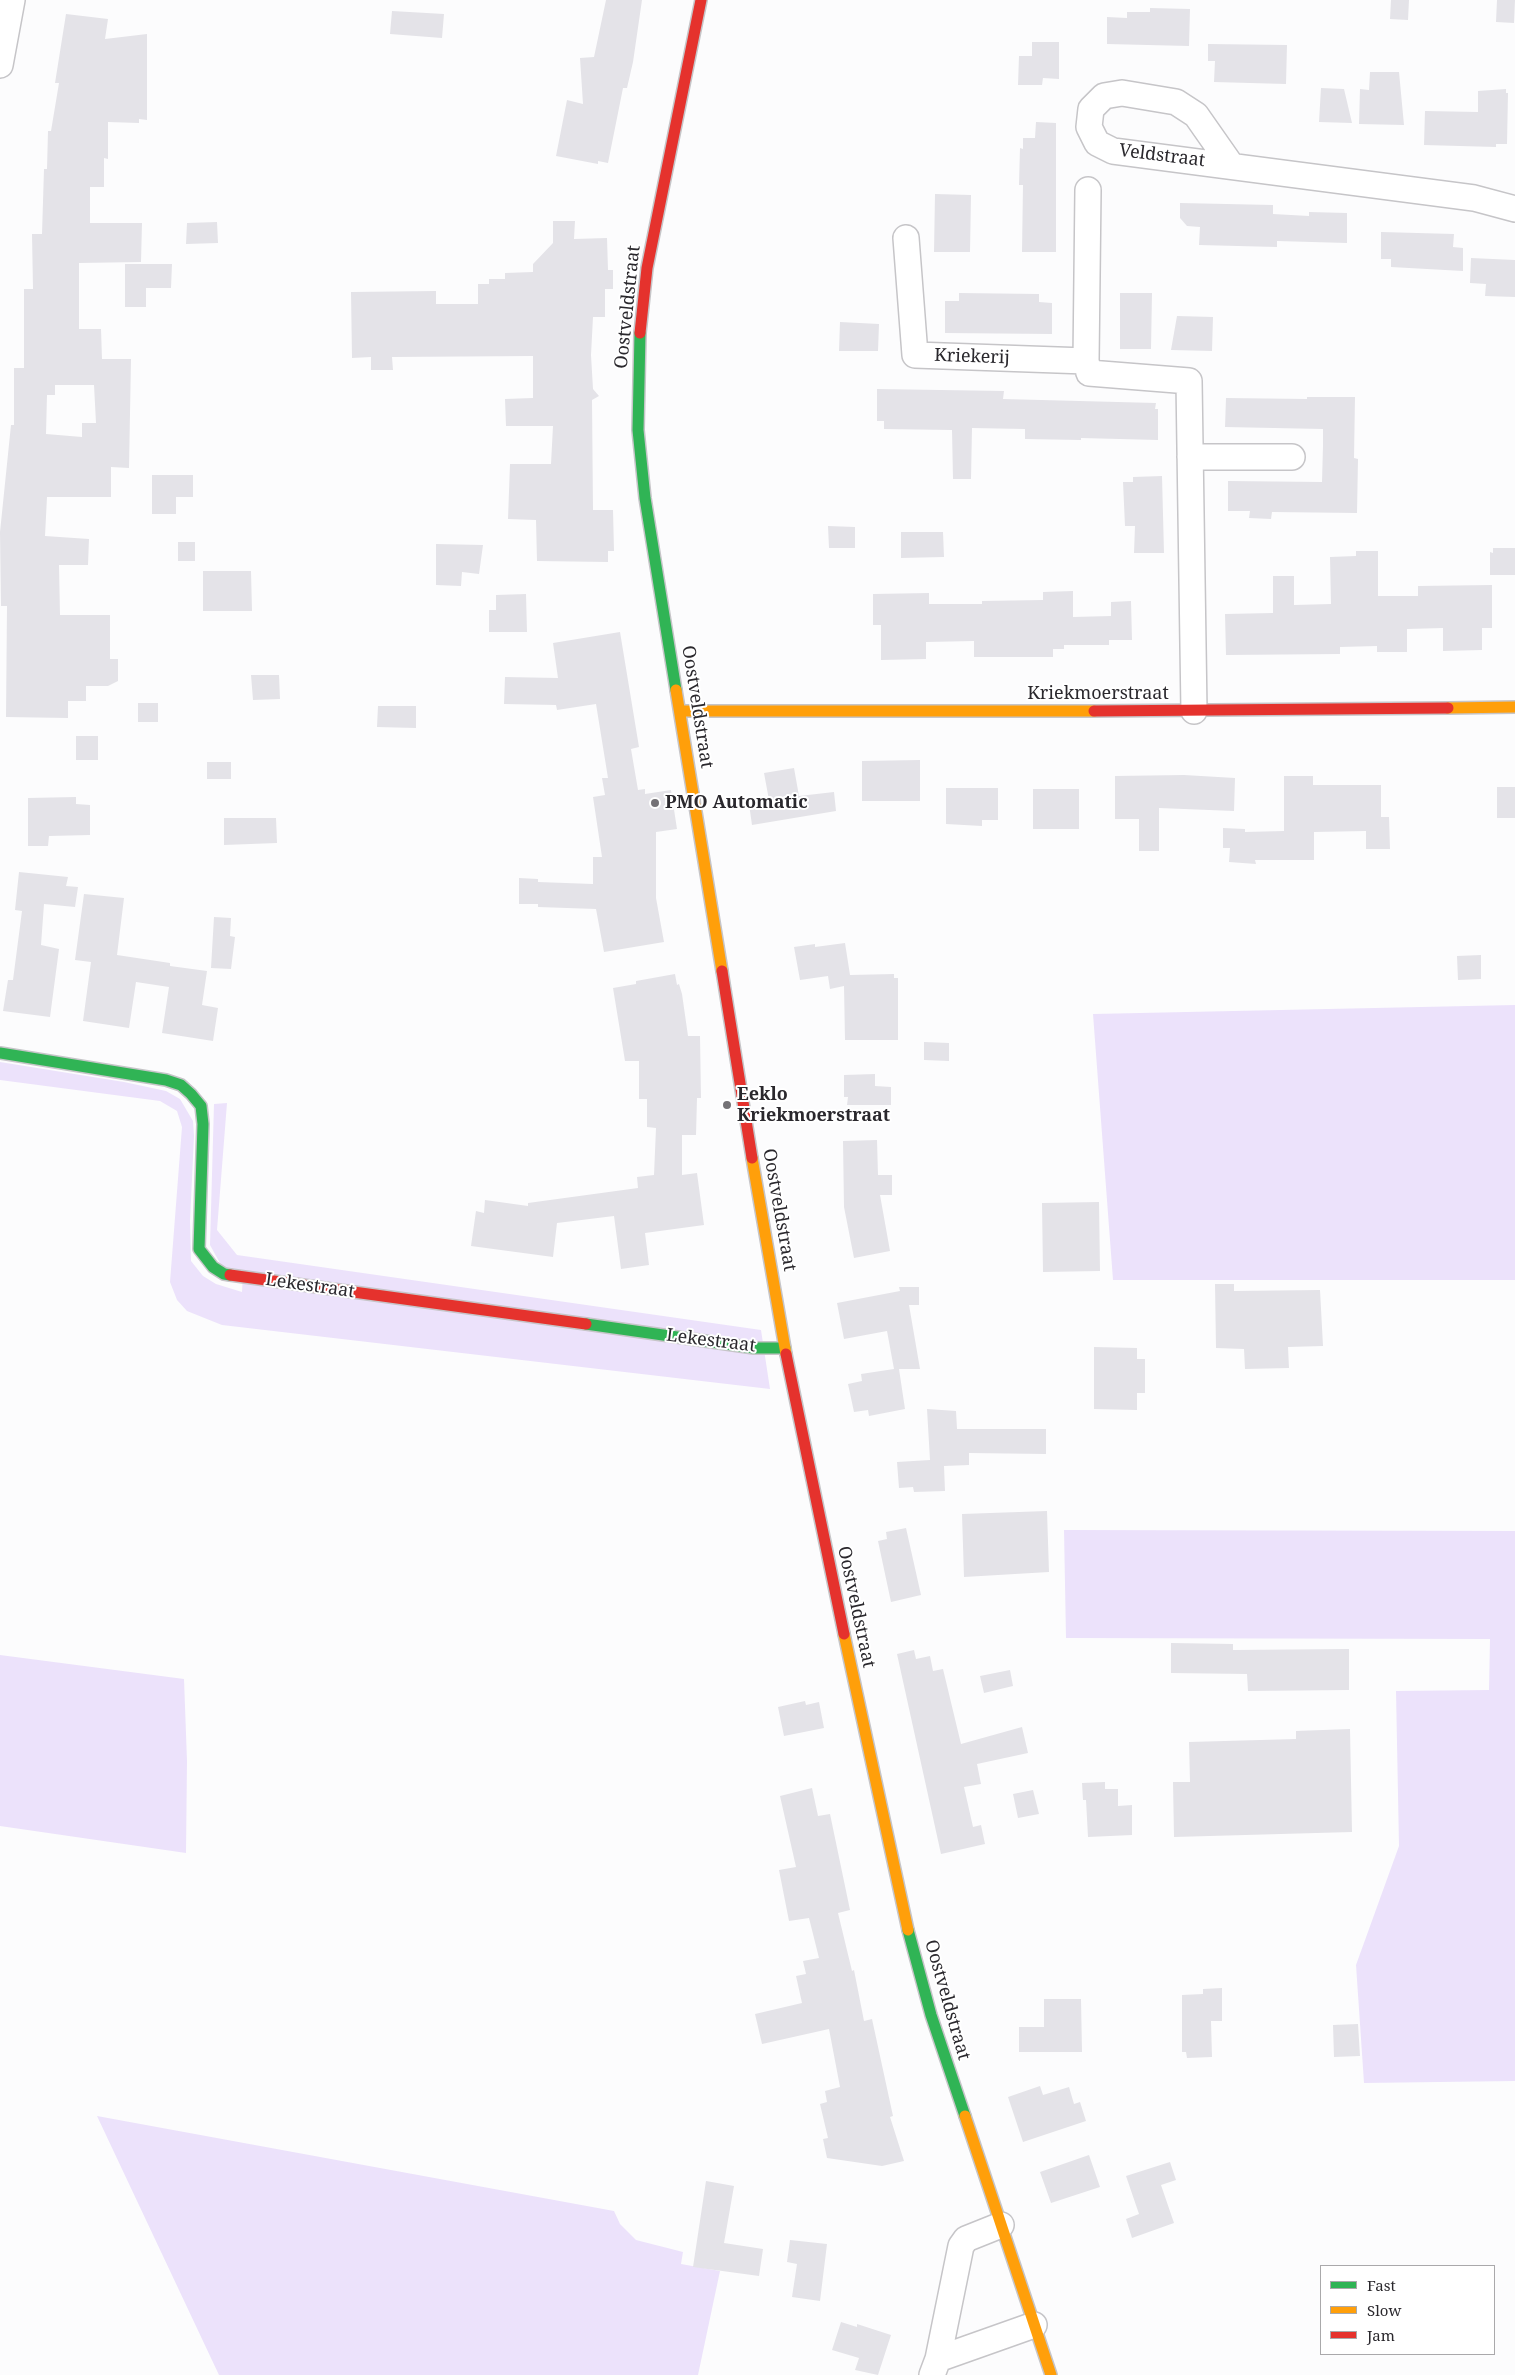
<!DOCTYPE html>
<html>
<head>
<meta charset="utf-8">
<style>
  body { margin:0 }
  #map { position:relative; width:1515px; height:2375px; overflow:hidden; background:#fcfcfd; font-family:"Noto Serif",serif }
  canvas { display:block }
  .legend { position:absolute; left:1320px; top:2265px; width:175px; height:90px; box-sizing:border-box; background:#fff; border:1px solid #aaa9ab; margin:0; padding:6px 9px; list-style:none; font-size:15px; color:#2a282d }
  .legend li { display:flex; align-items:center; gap:10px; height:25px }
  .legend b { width:25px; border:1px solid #aaa9ab }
</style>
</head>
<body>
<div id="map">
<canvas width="1515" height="2375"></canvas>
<ul class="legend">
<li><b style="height:6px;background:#30b455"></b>Fast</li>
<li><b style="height:6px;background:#ff9f0a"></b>Slow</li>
<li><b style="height:6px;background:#e5322d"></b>Jam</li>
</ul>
</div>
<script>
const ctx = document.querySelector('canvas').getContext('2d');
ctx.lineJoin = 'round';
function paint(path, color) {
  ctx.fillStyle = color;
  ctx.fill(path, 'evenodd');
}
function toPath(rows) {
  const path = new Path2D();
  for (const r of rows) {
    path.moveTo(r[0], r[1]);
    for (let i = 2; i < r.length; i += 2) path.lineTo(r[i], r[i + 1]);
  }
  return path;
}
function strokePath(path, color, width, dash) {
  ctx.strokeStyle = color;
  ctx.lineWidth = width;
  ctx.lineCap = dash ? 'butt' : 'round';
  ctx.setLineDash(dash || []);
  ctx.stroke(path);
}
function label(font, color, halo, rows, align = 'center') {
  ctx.font = font + ' "Noto Serif",serif';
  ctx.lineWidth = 4;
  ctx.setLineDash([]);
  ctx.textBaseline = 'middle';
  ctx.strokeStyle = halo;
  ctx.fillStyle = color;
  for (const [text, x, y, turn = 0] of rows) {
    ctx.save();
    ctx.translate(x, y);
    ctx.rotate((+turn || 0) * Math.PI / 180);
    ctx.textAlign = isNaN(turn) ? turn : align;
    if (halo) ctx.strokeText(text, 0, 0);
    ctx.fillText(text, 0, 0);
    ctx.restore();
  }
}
const green = toPath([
  [1515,1005,1515,1280,1113,1280,1093,1014],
  [0,1062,124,1082,166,1091,180,1099,193,1121,194,1136,190,1221,191,1261,203,1276,216,1284,242,1292,243,1272,230,1270,221,1265,210,1245,214,1104,227,1103,217,1230,237,1255,761,1330,770,1389,222,1325,187,1311,177,1300,170,1282,182,1127,177,1111,160,1101,0,1080],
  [1064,1530,1515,1531,1515,2081,1364,2083,1356,1965,1399,1846,1396,1691,1489,1690,1490,1639,1066,1638],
  [0,1655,184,1679,187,1761,186,1853,0,1826],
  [97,2116,614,2211,620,2224,636,2240,683,2252,681,2264,720,2271,698,2375,219,2375]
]);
const building = toPath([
  [606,0,642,0,633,62,627,88,623,88,608,163,598,161,598,164,556,156,567,100,583,104,580,58,594,57],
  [1391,0,1409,0,1408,20,1390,19],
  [1497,0,1515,0,1514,23,1496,22],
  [1150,8,1190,9,1189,46,1107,44,1107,17,1127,18,1127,12,1150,12],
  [392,11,444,14,442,38,390,34],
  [66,14,108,19,105,39,147,34,147,120,139,119,139,123,108,122,108,159,104,158,104,187,90,187,90,223,142,223,141,262,79,263,79,329,101,329,102,359,131,359,129,468,111,467,111,497,47,497,45,536,89,539,88,565,59,565,60,615,110,615,110,659,118,659,118,681,108,686,86,686,86,701,68,701,68,718,6,717,7,606,1,606,0,532,11,425,14,425,14,368,24,368,24,289,33,289,32,234,42,234,44,169,47,169,48,131,51,131,59,83,55,83],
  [55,385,94,385,96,423,82,423,82,437,46,434,47,395,55,395],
  [1032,42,1059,42,1059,79,1043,78,1042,85,1018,85,1019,56,1032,56],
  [1208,44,1287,45,1286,84,1214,82,1215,61,1208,61],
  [1370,72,1399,72,1404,125,1359,124,1360,89,1369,90],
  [1321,88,1344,89,1352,123,1319,122],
  [1506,89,1506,93,1508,93,1507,144,1496,144,1496,147,1424,145,1425,111,1478,112,1478,91],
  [1036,122,1056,123,1056,252,1022,252,1023,185,1019,185,1020,148,1023,149,1023,138,1035,138],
  [935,194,971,195,970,252,934,252],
  [1180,203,1273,205,1273,214,1309,216,1309,212,1347,213,1347,243,1277,241,1277,247,1199,245,1200,227,1187,226,1180,218],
  [553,221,575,221,574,239,607,238,608,270,613,270,613,289,605,289,605,317,593,317,591,355,593,389,599,396,592,400,593,510,613,510,614,551,608,551,608,562,537,561,536,520,508,519,510,464,551,464,553,426,506,426,505,399,533,398,533,356,392,357,393,370,371,370,371,357,352,358,351,292,436,291,436,304,478,304,478,284,489,284,489,279,505,279,505,273,533,272,533,264,553,243],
  [217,222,218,243,186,244,187,223],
  [1381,232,1454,234,1453,247,1463,248,1463,271,1391,267,1391,259,1381,259],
  [1471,258,1515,260,1515,297,1485,296,1486,284,1470,283],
  [125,264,172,264,171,288,146,288,146,307,125,307],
  [959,293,1039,294,1039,302,1052,303,1052,334,945,333,945,301,959,301],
  [1120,293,1152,293,1151,349,1120,349],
  [1177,316,1213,317,1212,351,1171,350],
  [840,322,879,324,878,351,839,351],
  [877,389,1004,391,1003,399,1156,403,1155,409,1158,409,1158,440,1081,438,1081,440,1025,439,1025,429,972,428,971,479,953,479,952,430,884,429,884,421,877,421],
  [1307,397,1355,397,1354,458,1358,459,1357,513,1272,512,1271,519,1249,518,1250,511,1228,511,1228,481,1322,482,1323,446,1323,429,1225,427,1226,398,1307,399],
  [152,475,193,475,193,497,176,497,176,514,152,514],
  [1162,476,1164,553,1134,553,1135,526,1125,526,1123,482,1133,482,1133,477],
  [828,526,855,527,855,548,829,548],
  [901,532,943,532,944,557,901,558],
  [178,542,195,542,195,561,178,561],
  [436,544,483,545,479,574,462,572,461,586,436,585],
  [1493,548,1515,548,1515,575,1490,575,1490,552,1493,553],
  [1356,551,1378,551,1378,596,1418,596,1418,586,1492,585,1492,628,1482,628,1482,650,1443,651,1443,628,1407,629,1407,652,1377,652,1377,646,1340,647,1340,654,1226,655,1225,614,1273,613,1273,576,1294,576,1294,605,1331,604,1330,557,1356,556],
  [203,571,251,571,252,611,203,611],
  [1073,591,1073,617,1111,616,1111,602,1131,601,1132,640,1109,640,1109,645,1064,645,1064,649,1053,649,1053,657,974,657,974,641,926,642,926,659,881,660,881,625,873,625,873,594,929,593,929,604,982,604,982,601,1043,600,1043,592],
  [526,594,527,632,489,632,489,610,496,610,496,595],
  [620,632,639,747,631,749,638,790,645,789,645,794,671,790,677,829,656,832,656,898,664,942,604,952,596,909,538,907,538,904,519,904,519,878,538,879,538,882,593,884,593,857,602,857,593,797,605,795,602,778,608,778,596,704,557,710,556,705,504,704,505,677,558,678,553,643],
  [251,675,279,675,280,699,253,700],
  [138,703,158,703,158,722,138,722],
  [378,706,416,706,416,728,377,727],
  [76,736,98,736,98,760,76,760],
  [920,760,920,801,862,801,862,761],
  [207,762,231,762,231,779,207,779],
  [794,768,799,796,834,792,836,811,752,825,749,804,769,800,764,773],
  [1184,775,1235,778,1234,811,1159,808,1159,851,1139,851,1139,819,1115,819,1115,776],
  [1284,776,1313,776,1313,785,1381,785,1381,817,1389,817,1390,849,1366,849,1366,831,1314,832,1314,860,1255,860,1256,864,1229,862,1230,848,1223,848,1223,828,1245,829,1245,832,1284,831],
  [1497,787,1515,787,1515,818,1497,818],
  [946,788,998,788,998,820,982,820,982,826,946,824],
  [1033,789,1079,789,1079,829,1033,829],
  [76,797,76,804,90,805,90,835,49,836,48,846,28,846,28,798],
  [224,818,276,818,277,843,224,845],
  [19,872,68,877,66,886,78,887,75,907,44,904,41,945,59,949,50,1017,3,1011,8,980,13,980,22,911,15,910],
  [84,894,124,898,117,955,170,963,170,966,207,971,202,1005,218,1008,213,1041,162,1033,169,987,136,982,129,1028,83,1021,91,962,75,960],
  [214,917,231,918,230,936,235,937,231,969,211,968],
  [845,943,850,975,894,974,894,978,898,978,898,1040,845,1040,844,986,830,989,828,976,800,980,794,947,815,944,815,947],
  [1481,955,1481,979,1458,980,1457,956],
  [675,974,677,985,679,984,682,994,688,1036,700,1036,701,1098,697,1098,696,1135,682,1135,682,1175,697,1173,704,1225,645,1233,649,1265,621,1269,614,1216,557,1223,553,1257,471,1246,476,1211,484,1213,485,1200,528,1206,528,1203,638,1188,637,1177,654,1175,656,1128,647,1127,647,1099,639,1099,639,1061,625,1061,613,988,636,984,636,981],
  [924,1042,949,1043,949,1061,924,1060],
  [875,1074,875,1086,891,1087,891,1105,847,1105,848,1097,844,1097,844,1075],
  [877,1140,878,1175,892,1175,892,1195,880,1195,890,1251,854,1258,844,1207,843,1141],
  [1099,1202,1100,1271,1043,1272,1042,1203],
  [1215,1284,1234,1284,1234,1291,1320,1290,1323,1346,1288,1347,1289,1368,1245,1369,1244,1349,1216,1348],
  [899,1287,919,1287,919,1305,909,1305,920,1369,899,1369,905,1409,869,1416,868,1410,854,1412,848,1384,862,1381,861,1374,894,1369,887,1331,844,1339,837,1303,900,1291],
  [1094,1347,1137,1348,1137,1359,1145,1359,1145,1393,1137,1393,1137,1410,1094,1409],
  [927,1409,956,1411,957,1429,1046,1429,1046,1454,969,1453,969,1465,944,1466,945,1491,914,1492,913,1487,899,1488,897,1462,930,1460],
  [1047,1511,1049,1572,964,1577,962,1514],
  [906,1528,921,1595,891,1602,878,1541,887,1539,886,1532],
  [1171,1643,1233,1644,1233,1650,1349,1649,1349,1690,1248,1691,1247,1674,1171,1673],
  [914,1650,916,1659,930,1656,933,1671,943,1669,961,1744,1022,1727,1028,1753,977,1764,981,1784,964,1787,973,1827,981,1825,985,1844,941,1854,897,1654],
  [1010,1670,1013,1686,984,1693,980,1676],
  [805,1701,806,1705,819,1702,824,1728,784,1736,778,1707],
  [1350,1729,1352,1832,1174,1837,1173,1782,1190,1782,1189,1742,1296,1739,1296,1731],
  [1105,1782,1105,1789,1118,1789,1118,1806,1132,1805,1132,1835,1088,1837,1086,1800,1083,1800,1082,1783],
  [812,1788,818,1816,830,1814,850,1910,838,1913,852,1971,854,1970,864,2021,872,2019,893,2116,890,2117,904,2161,882,2166,827,2158,823,2139,828,2138,820,2104,827,2102,825,2091,840,2087,829,2029,762,2044,755,2014,802,2003,796,1976,806,1974,803,1961,819,1958,809,1918,789,1921,779,1870,796,1867,780,1796],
  [1033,1790,1039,1814,1018,1818,1013,1794],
  [1222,1988,1222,2021,1211,2021,1212,2057,1187,2058,1186,2052,1182,2052,1182,1995,1203,1994,1203,1989],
  [1044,1999,1081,1999,1082,2052,1019,2052,1019,2027,1044,2027],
  [1358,2024,1360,2056,1334,2057,1333,2025],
  [1040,2086,1043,2095,1069,2087,1074,2104,1080,2102,1086,2121,1023,2142,1008,2097],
  [1089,2155,1100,2187,1051,2203,1040,2172],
  [1170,2162,1176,2180,1161,2185,1174,2223,1132,2238,1126,2219,1139,2214,1126,2176],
  [706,2181,734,2186,724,2243,763,2249,759,2276,693,2267],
  [790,2240,827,2244,820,2301,792,2297,797,2264,787,2262],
  [841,2322,857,2327,857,2324,891,2335,878,2375,855,2370,859,2358,832,2350]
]);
const street = toPath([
  [0,65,12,0],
  [1231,165,1196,115,1176,102,1122,93,1104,96,1091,109,1089,127,1097,143,1113,151,1474,198,1515,209],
  [1088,190,1086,361,1089,373,1189,381,1194,711],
  [906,238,915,355,1086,361],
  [1190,457,1292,457],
  [938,2359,1034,2325],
  [932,2375,938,2359,961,2246,966,2239,1001,2225]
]);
const fast = toPath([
  [640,333,638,430,645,498,676,690],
  [0,1053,166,1080,181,1085,191,1094,201,1106,203,1124,199,1249,213,1267,224,1274,230,1275],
  [586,1324,754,1348,785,1348],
  [908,1930,931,2015,965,2116]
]);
const slow = toPath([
  [676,690,722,971],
  [1448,708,1515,707],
  [680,711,1094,711],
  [752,1158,786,1354],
  [844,1634,908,1930],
  [965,2116,1051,2375]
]);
const jam = toPath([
  [640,333,647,268,701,0],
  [1094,711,1448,708],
  [722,971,752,1158],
  [230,1275,586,1324],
  [786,1354,844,1634]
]);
const markers = [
  [655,803,5,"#747276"],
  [727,1105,5,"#747276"]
];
const streetNames = [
  ["Veldstraat",1162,156,7],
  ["Oostveldstraat",628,307,-84],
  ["Kriekerij",972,357,2],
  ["Kriekmoerstraat",1098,694],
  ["Oostveldstraat",697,707,81],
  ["Oostveldstraat",779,1210,80],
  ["Lekestraat",310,1286,8],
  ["Lekestraat",711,1341,7],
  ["Oostveldstraat",856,1607,78],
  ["Oostveldstraat",947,2000,74]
];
const poiNames = [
  ["PMO Automatic",665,803],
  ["Eeklo",737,1095],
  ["Kriekmoerstraat",737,1116]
];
paint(green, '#ece2fb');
paint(building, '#e4e3e8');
strokePath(street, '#c6c5c8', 28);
strokePath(fast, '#c6c5c8', 14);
strokePath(slow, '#c6c5c8', 14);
strokePath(jam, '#c6c5c8', 14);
strokePath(street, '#fff', 25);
strokePath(fast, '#30b455', 11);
strokePath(slow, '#ff9f0a', 11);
strokePath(jam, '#e5322d', 11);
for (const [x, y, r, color] of markers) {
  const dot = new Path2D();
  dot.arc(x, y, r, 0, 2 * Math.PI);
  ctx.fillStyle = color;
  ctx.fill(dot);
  strokePath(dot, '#fff', 2);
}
label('18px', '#2a282d', '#fff', streetNames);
label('bold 18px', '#2a282d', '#fff', poiNames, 'left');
</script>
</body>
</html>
